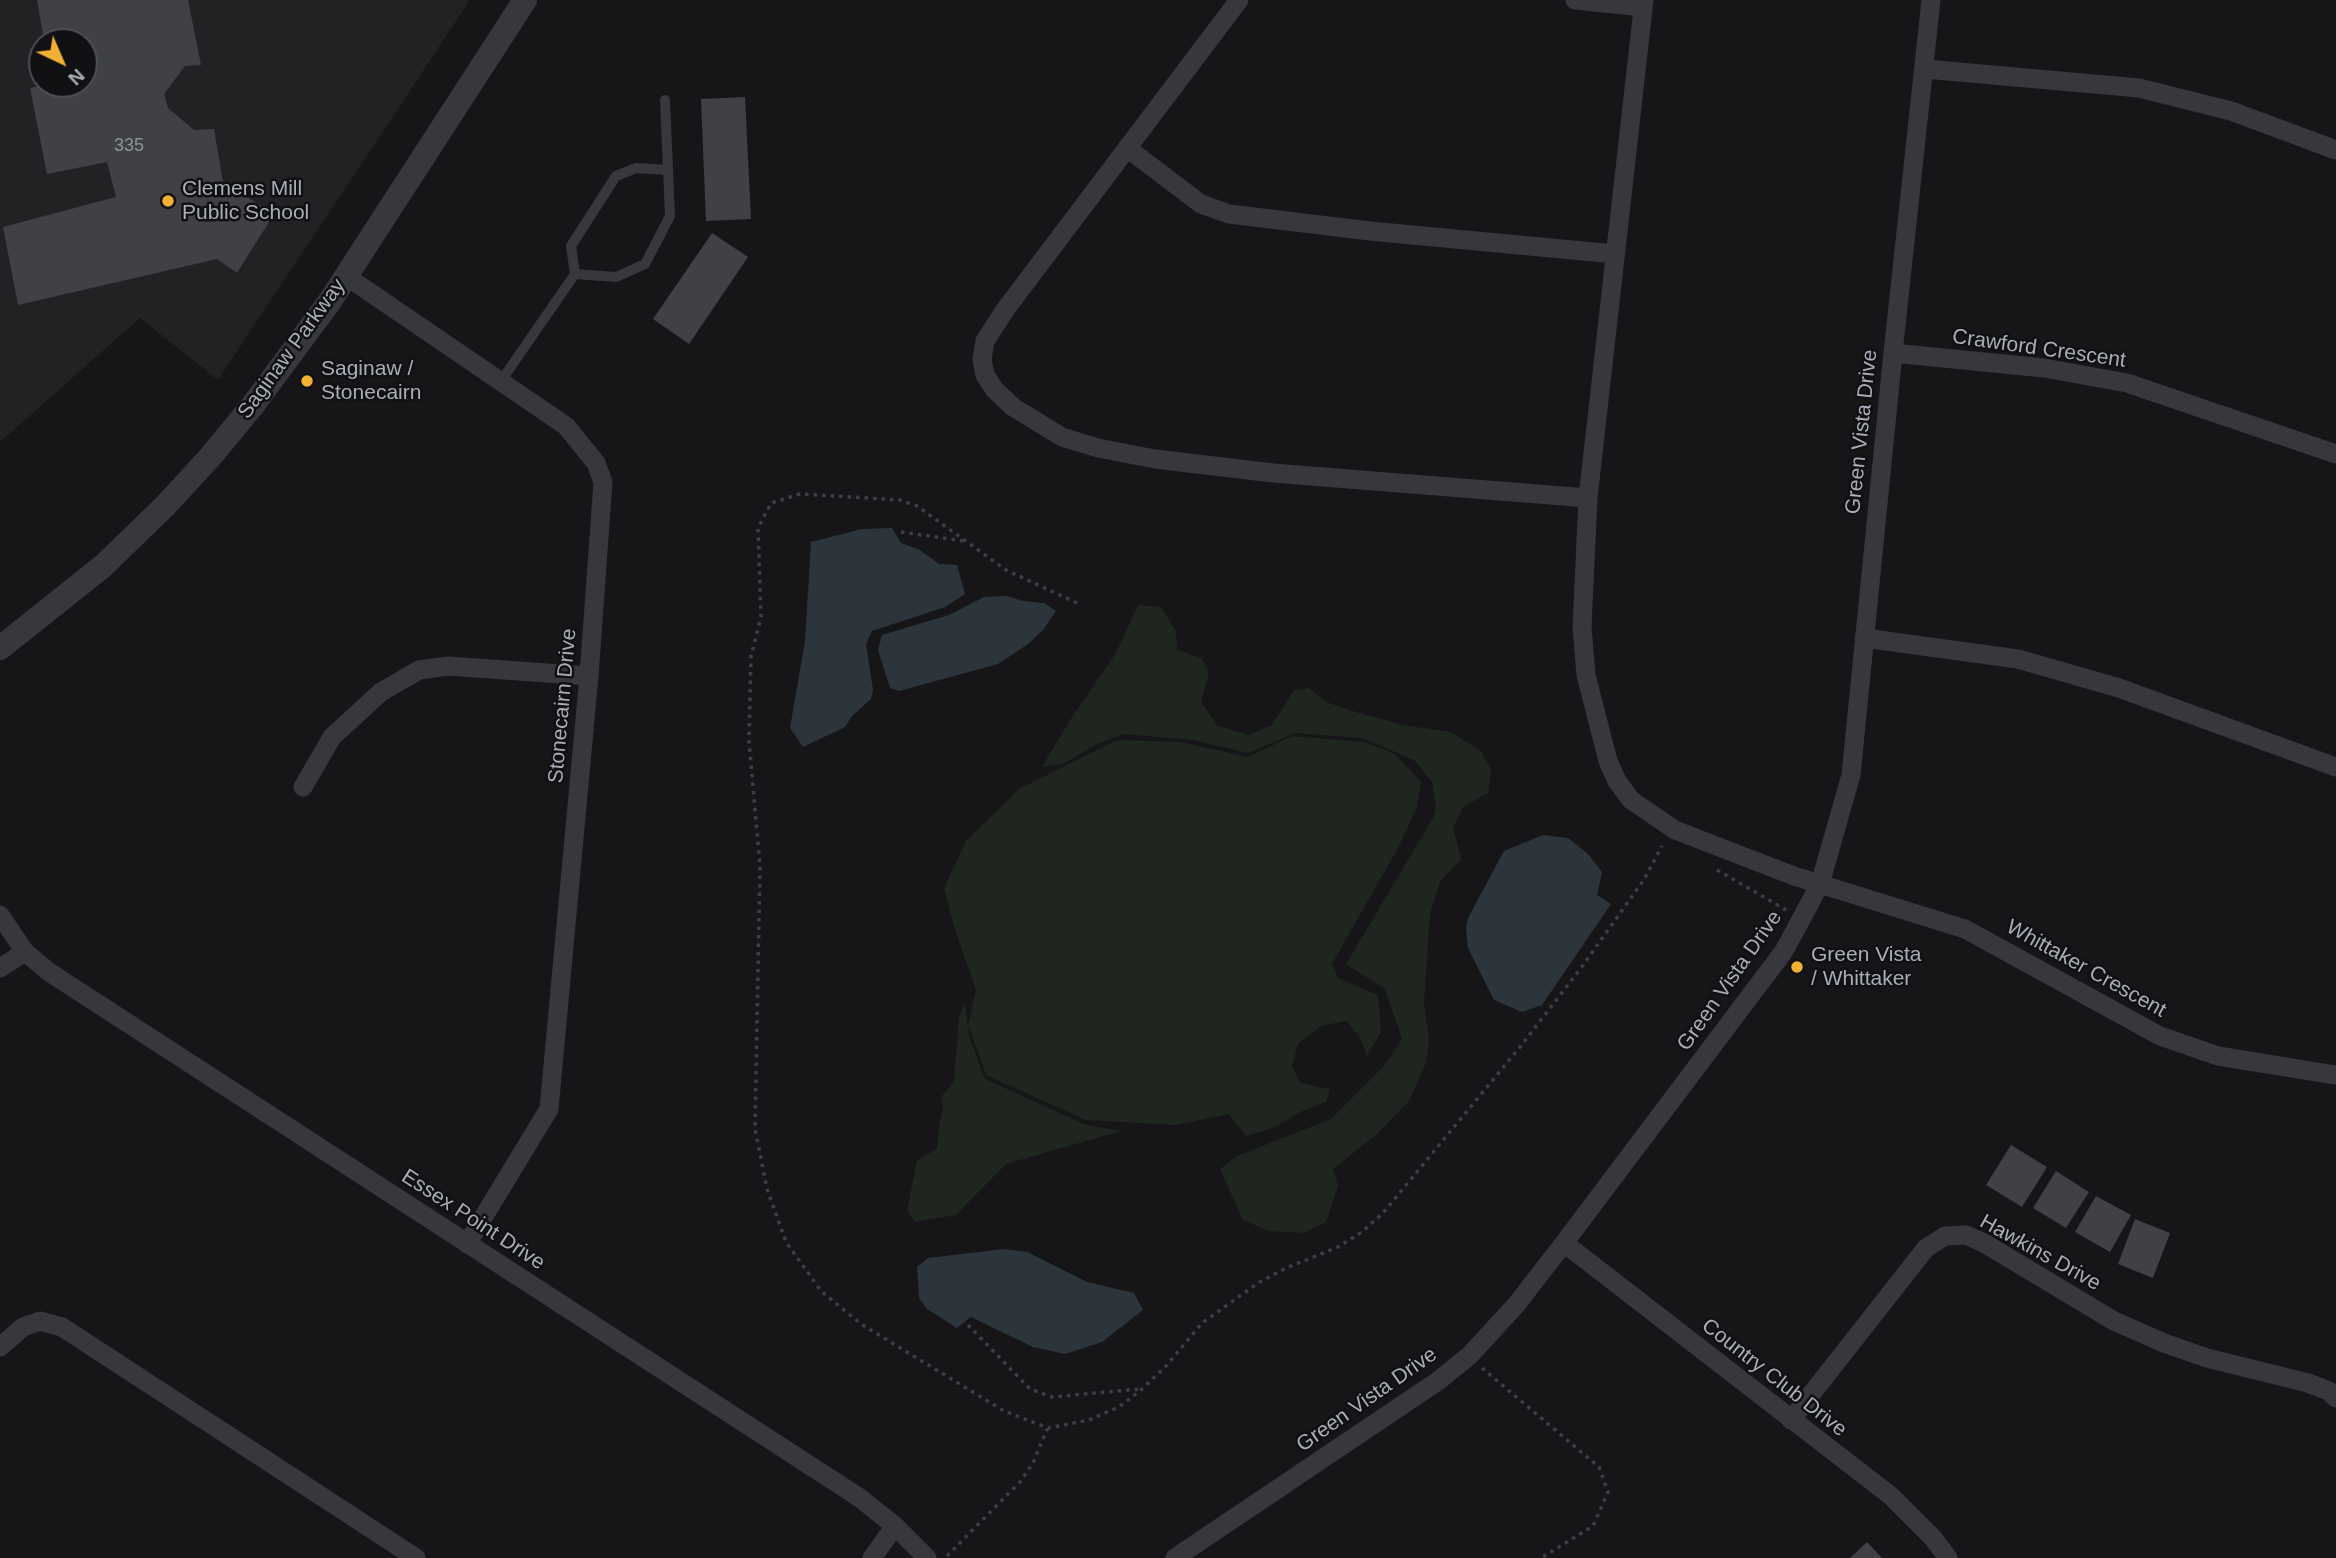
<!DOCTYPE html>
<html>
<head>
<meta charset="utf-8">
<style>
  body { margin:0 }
  #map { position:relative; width:2336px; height:1558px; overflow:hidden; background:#161618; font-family:Helvetica,sans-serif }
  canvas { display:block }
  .north { position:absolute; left:28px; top:28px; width:70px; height:70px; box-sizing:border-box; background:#111113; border:2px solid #4d4f55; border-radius:50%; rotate:136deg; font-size:19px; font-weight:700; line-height:28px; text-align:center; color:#a8adb8 }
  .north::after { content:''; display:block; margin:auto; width:24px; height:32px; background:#f2b134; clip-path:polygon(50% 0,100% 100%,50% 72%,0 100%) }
</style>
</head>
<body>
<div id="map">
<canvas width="2336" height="1558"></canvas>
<div class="north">N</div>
</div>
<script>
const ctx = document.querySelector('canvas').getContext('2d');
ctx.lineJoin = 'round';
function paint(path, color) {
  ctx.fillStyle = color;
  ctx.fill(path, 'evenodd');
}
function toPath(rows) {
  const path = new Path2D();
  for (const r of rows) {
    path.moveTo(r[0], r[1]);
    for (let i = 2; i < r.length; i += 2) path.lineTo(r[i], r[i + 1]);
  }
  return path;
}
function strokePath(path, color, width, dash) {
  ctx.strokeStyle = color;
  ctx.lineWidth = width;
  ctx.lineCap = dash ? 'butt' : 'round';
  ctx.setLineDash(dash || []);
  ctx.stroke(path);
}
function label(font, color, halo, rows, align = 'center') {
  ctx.font = font + ' Helvetica,sans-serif';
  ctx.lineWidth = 5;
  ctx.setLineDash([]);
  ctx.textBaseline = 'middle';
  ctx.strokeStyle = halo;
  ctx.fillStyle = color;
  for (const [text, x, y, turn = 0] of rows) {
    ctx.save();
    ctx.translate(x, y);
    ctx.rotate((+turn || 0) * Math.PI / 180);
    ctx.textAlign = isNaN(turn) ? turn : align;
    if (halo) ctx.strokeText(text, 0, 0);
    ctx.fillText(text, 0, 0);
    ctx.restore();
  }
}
const built = toPath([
  [0,0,470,0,218,380,140,318,0,442],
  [42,42,84,42,84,84,42,84]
]);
const green = toPath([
  [1138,605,1161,607,1176,631,1177,650,1201,658,1209,673,1201,702,1218,726,1249,735,1272,725,1294,690,1309,688,1326,702,1359,713,1403,725,1451,732,1481,751,1491,770,1488,793,1463,807,1453,828,1461,859,1440,882,1430,914,1424,1004,1429,1040,1426,1063,1409,1101,1376,1135,1333,1169,1338,1186,1326,1222,1304,1233,1269,1231,1243,1220,1220,1169,1237,1156,1331,1119,1384,1066,1402,1039,1385,989,1346,964,1433,818,1436,807,1432,782,1414,760,1362,738,1295,733,1248,753,1193,740,1123,734,1095,745,1063,764,1042,767,1070,720,1116,653],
  [1292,736,1364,742,1395,754,1421,782,1417,807,1398,848,1332,964,1338,978,1378,995,1381,1032,1367,1056,1360,1037,1346,1021,1321,1026,1298,1044,1292,1066,1300,1083,1330,1089,1326,1102,1300,1112,1275,1127,1246,1136,1229,1114,1176,1125,1086,1120,986,1075,968,1025,976,990,955,930,944,888,966,841,1019,789,1117,740,1180,742,1248,757],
  [965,1003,969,1036,985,1079,1086,1125,1121,1131,1006,1164,956,1215,915,1222,907,1210,917,1161,937,1148,939,1125,943,1108,941,1097,954,1081,959,1016]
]);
const water = toPath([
  [892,528,901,543,920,550,939,564,957,565,965,594,945,607,872,631,866,644,873,690,871,699,852,716,845,727,803,747,790,728,805,641,811,542,862,529],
  [1007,596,1023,601,1044,603,1056,611,1043,630,1028,644,998,664,899,691,890,688,878,650,882,635,949,615,984,597],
  [1543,835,1568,838,1588,854,1602,872,1597,895,1611,904,1542,1005,1522,1012,1494,1000,1468,948,1466,928,1468,918,1504,851],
  [1004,1249,1027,1252,1087,1282,1134,1293,1143,1310,1102,1342,1065,1354,1033,1347,971,1317,957,1328,927,1309,919,1298,917,1267,928,1258]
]);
const building = toPath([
  [37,0,188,0,201,65,185,66,164,94,168,108,194,130,214,129,223,182,274,214,237,273,217,259,18,305,3,227,116,197,107,162,47,174,30,88,49,84,84,84,84,76,93,75,85,41,69,42,67,33,44,39],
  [745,97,751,219,706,221,701,99],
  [712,233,748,257,689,344,653,319],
  [2011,1145,2047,1167,2022,1207,1986,1185],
  [2056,1171,2089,1192,2066,1228,2033,1208],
  [2096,1196,2131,1215,2110,1252,2075,1232],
  [2135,1219,2170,1233,2153,1278,2118,1264],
  [1867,1542,1882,1558,1850,1558]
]);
const path = toPath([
  [901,532,964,541],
  [1077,603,1006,570,917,506,900,500,800,494,771,503,758,528,761,617,751,656,749,741,760,866,755,1129,767,1189,786,1242,821,1291,861,1324,1004,1411,1048,1428,1089,1420,1119,1407,1142,1389,1166,1366,1202,1323,1258,1283,1284,1269,1338,1247,1362,1232,1383,1213,1520,1047,1581,968,1643,881,1662,846],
  [1717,870,1786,910],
  [968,1325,1030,1389,1052,1397,1140,1389],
  [1482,1368,1599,1467,1608,1492,1593,1526,1541,1558],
  [947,1556,1020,1482,1033,1463,1047,1429]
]);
const service = toPath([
  [575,274,571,246,616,176,636,168,668,170],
  [501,381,575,274,616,277,645,264,670,216,665,100]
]);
const minor = toPath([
  [1239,0,1005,310,985,341,982,359,985,375,994,389,1013,407,1062,437,1098,448,1155,459,1273,473,1588,498],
  [1575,0,1643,7],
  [1644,0,1588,498,1582,627,1586,675,1608,761,1617,781,1631,800,1675,830,1794,876,1965,929,2160,1036,2218,1056,2336,1075],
  [1925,69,2139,88,2231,111,2336,150],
  [1127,148,1201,204,1229,214,1370,231,1615,254],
  [346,276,566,426,596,463,603,482,589,676,549,1109,467,1244],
  [1893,353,2044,368,2127,383,2336,454],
  [1864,638,2018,659,2119,688,2336,767],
  [303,787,332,737,381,692,419,670,448,666,589,676],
  [0,915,25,952,49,972,860,1498,895,1526,927,1558],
  [0,968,25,952],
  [1564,1243,1891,1496,1933,1538,1948,1558],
  [0,1347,23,1327,40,1321,62,1327,416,1558],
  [1791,1420,1926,1248,1945,1236,1966,1235,1984,1243,2114,1321,2164,1343,2207,1358,2308,1383,2329,1391,2336,1398],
  [872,1558,895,1526],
  [1175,1558,1438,1381,1469,1356,1516,1305,1564,1243,1784,951,1820,884,1851,775,1893,353,1931,0]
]);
const tertiary = toPath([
  [0,648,103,566,165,506,211,456,253,405,330,301,525,0]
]);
const markers = [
  [168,201,7,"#f2b134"],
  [307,381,7,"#f2b134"],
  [1797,967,7,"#f2b134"]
];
const numberNames = [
  ["335",129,146]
];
const poiNames = [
  ["Clemens Mill",182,189],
  ["Public School",182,213],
  ["Saginaw /",321,369],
  ["Stonecairn",321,393],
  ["Green Vista",1811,955],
  ["/ Whittaker",1811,979]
];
const streetNames = [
  ["Saginaw Parkway",292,349,-54],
  ["Crawford Crescent",2039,349,8],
  ["Green Vista Drive",1862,432,-84],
  ["Stonecairn Drive",563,706,-85],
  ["Whittaker Crescent",2086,969,29],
  ["Green Vista Drive",1730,981,-55],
  ["Essex Point Drive",473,1220,33],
  ["Hawkins Drive",2040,1253,29],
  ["Country Club Drive",1774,1378,38],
  ["Green Vista Drive",1367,1400,-35]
];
paint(built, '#222225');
paint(green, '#1e261f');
paint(water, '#2c353c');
paint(building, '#404145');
strokePath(path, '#3d3f44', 3.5, [3.5, 5]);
strokePath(service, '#37383d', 10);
strokePath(minor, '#37383d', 19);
strokePath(tertiary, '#37383d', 24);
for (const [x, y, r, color] of markers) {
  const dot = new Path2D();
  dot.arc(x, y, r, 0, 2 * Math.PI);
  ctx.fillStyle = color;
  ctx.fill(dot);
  strokePath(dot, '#111113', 2.5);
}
label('18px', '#8e929b', null, numberNames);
label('21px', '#a8adb8', '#111113', poiNames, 'left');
label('21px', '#a8adb8', '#111113', streetNames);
</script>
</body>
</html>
